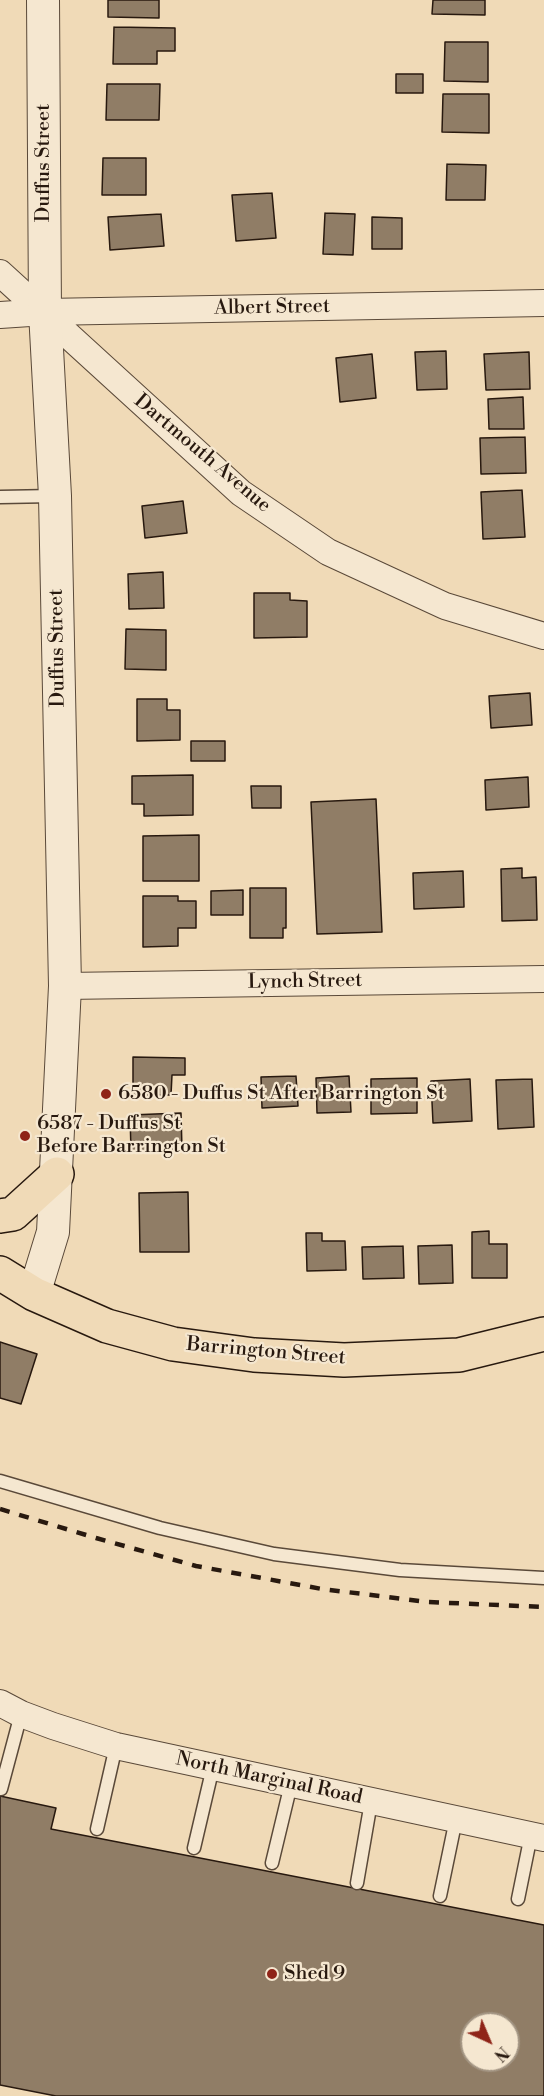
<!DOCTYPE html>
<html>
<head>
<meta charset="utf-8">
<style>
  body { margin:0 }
  #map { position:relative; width:544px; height:2096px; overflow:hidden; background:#f0dab7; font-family:"Libre Bodoni",serif }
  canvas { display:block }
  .north { position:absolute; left:460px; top:2012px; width:60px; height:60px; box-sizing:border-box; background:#f5e7d0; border:2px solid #a39583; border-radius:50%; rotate:136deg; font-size:16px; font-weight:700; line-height:24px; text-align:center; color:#28190f }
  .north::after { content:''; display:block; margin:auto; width:21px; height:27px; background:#8f2418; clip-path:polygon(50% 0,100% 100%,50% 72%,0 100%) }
</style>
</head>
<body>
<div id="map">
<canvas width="544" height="2096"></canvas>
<div class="north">N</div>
</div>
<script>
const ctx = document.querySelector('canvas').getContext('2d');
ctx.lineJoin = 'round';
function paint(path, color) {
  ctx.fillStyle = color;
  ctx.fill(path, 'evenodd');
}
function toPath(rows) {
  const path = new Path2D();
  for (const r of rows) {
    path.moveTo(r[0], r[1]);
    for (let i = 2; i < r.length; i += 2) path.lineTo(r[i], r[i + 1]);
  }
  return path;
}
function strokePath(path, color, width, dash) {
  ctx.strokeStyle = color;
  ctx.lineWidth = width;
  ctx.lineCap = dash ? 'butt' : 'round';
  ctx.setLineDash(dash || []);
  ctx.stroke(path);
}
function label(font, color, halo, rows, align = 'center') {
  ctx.font = font + ' "Libre Bodoni",serif';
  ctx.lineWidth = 4.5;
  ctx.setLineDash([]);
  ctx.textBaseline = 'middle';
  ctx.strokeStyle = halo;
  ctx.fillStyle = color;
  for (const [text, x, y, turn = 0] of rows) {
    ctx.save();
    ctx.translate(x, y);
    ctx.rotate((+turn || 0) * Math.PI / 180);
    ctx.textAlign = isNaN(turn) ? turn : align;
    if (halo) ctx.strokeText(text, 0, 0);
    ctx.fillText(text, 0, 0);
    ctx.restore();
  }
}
const building = toPath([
  [108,0,159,0,159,18,108,17,108,0],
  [433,0,485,0,485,15,432,14,433,0],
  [114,27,175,28,175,51,157,51,157,64,113,64,114,27],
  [445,42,488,42,488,82,444,81,445,42],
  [396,74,423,74,423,93,396,93,396,74],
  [107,84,160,84,159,120,106,120,107,84],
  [443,94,489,94,489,133,442,132,443,94],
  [103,158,146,158,146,195,102,195,103,158],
  [447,164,486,165,485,200,446,200,447,164],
  [272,193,276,238,236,241,232,195,272,193],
  [325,213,355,214,353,255,323,254,325,213],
  [161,214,164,246,110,250,108,217,161,214],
  [372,217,402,218,402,249,372,249,372,217],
  [446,351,447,389,417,390,415,352,446,351],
  [529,352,530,389,486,390,484,354,529,352],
  [372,354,376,398,340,402,336,358,372,354],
  [523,397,524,429,489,429,488,399,523,397],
  [525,437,526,473,481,474,480,438,525,437],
  [522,490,525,537,483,539,481,492,522,490],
  [183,501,187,533,145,538,142,506,183,501],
  [163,572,164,608,129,609,128,574,163,572],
  [254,593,290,593,290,600,307,601,307,637,254,638,254,593],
  [126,629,166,630,166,670,125,669,126,629],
  [530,693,532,725,491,728,489,696,530,693],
  [137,699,167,699,167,710,180,710,180,740,137,741,137,699],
  [191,741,225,741,225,761,191,761,191,741],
  [193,775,193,815,144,816,144,804,132,804,132,776,193,775],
  [528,777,529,807,486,810,485,780,528,777],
  [251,786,281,786,281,808,252,808,251,786],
  [376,799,382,932,317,934,311,802,376,799],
  [199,835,199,881,143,881,143,836,199,835],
  [522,868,522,878,536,877,537,920,502,921,501,869,522,868],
  [463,871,464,907,414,909,413,873,463,871],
  [250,888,286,888,286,928,283,928,283,938,250,938,250,888],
  [243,890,243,915,211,915,211,891,243,890],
  [143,896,178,896,178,901,196,901,196,928,178,928,178,946,143,947,143,896],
  [133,1057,185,1058,185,1075,172,1075,171,1095,133,1095,133,1057],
  [296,1076,298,1106,262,1108,261,1077,296,1076],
  [349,1076,351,1112,317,1113,316,1078,349,1076],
  [417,1078,417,1113,371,1114,371,1079,417,1078],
  [470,1079,472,1121,433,1123,431,1081,470,1079],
  [532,1079,534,1127,498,1129,496,1080,532,1079],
  [181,1113,182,1149,131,1151,130,1115,181,1113],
  [188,1192,189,1252,140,1252,139,1193,188,1192],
  [489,1231,489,1244,507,1244,507,1278,472,1278,472,1232,489,1231],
  [306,1233,322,1233,322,1241,345,1241,346,1270,307,1271,306,1233],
  [452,1245,453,1283,419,1284,418,1246,452,1245],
  [403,1246,404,1278,363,1279,362,1247,403,1246],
  [0,1342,37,1354,21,1404,0,1398,0,1342],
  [0,1796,56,1808,51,1829,544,1925,544,2096,56,2096,0,2085,0,1796],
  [472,2024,508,2024,508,2060,472,2060,472,2024]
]);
const service = toPath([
  [0,497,54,496],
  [0,1481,160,1528,274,1554,400,1570,544,1578],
  [1,1789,21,1714],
  [97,1829,116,1746],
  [194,1848,213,1767],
  [272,1863,291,1784],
  [357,1883,371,1802],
  [440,1896,456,1819],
  [518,1899,531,1835]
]);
const minor = toPath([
  [0,273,241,493,328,552,445,606,544,636],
  [0,315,45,312,544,303],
  [65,986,544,979],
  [0,1703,21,1714,53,1726,116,1746,544,1838]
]);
const tertiary = toPath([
  [34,1294,53,1232,65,986,55,496,45,312,43,0]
]);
const primary = toPath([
  [0,1216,13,1214,57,1174],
  [0,1273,34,1294,107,1326,173,1344,254,1355,344,1360,459,1355,544,1334]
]);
const rail = toPath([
  [0,1509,96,1538,196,1566,322,1589,428,1602,544,1607]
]);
const markers = [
  [106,1094,6,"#8f2418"],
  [25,1136,6,"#8f2418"],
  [272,1974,6,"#8f2418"]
];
const streetNames = [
  ["Duffus Street",44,163,-90],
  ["Albert Street",272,308,-1],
  ["Dartmouth Avenue",202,454,40],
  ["Duffus Street",58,648,-91],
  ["Lynch Street",305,982,-1],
  ["Barrington Street",266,1352,5],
  ["North Marginal Road",269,1779,12]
];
const poiNames = [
  ["6580 - Duffus St After Barrington St",118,1094],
  ["6587 - Duffus St",37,1124],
  ["Before Barrington St",37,1147],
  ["Shed 9",284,1974]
];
paint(building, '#907d66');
strokePath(building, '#28190f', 1.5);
strokePath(service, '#5a4939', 15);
strokePath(minor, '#5a4939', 28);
strokePath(tertiary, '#5a4939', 34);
strokePath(primary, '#28190f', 36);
strokePath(service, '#f5e7d0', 12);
strokePath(minor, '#f5e7d0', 26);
strokePath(tertiary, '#f5e7d0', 32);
strokePath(primary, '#f0dab7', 33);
strokePath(rail, '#28190f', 4.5, [10, 10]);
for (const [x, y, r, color] of markers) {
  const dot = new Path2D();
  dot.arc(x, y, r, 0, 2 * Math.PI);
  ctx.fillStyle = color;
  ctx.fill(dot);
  strokePath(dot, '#f5e7d0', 2);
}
label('20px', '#28190f', '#f5e7d0', streetNames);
label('20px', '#28190f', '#f5e7d0', poiNames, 'left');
</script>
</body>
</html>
